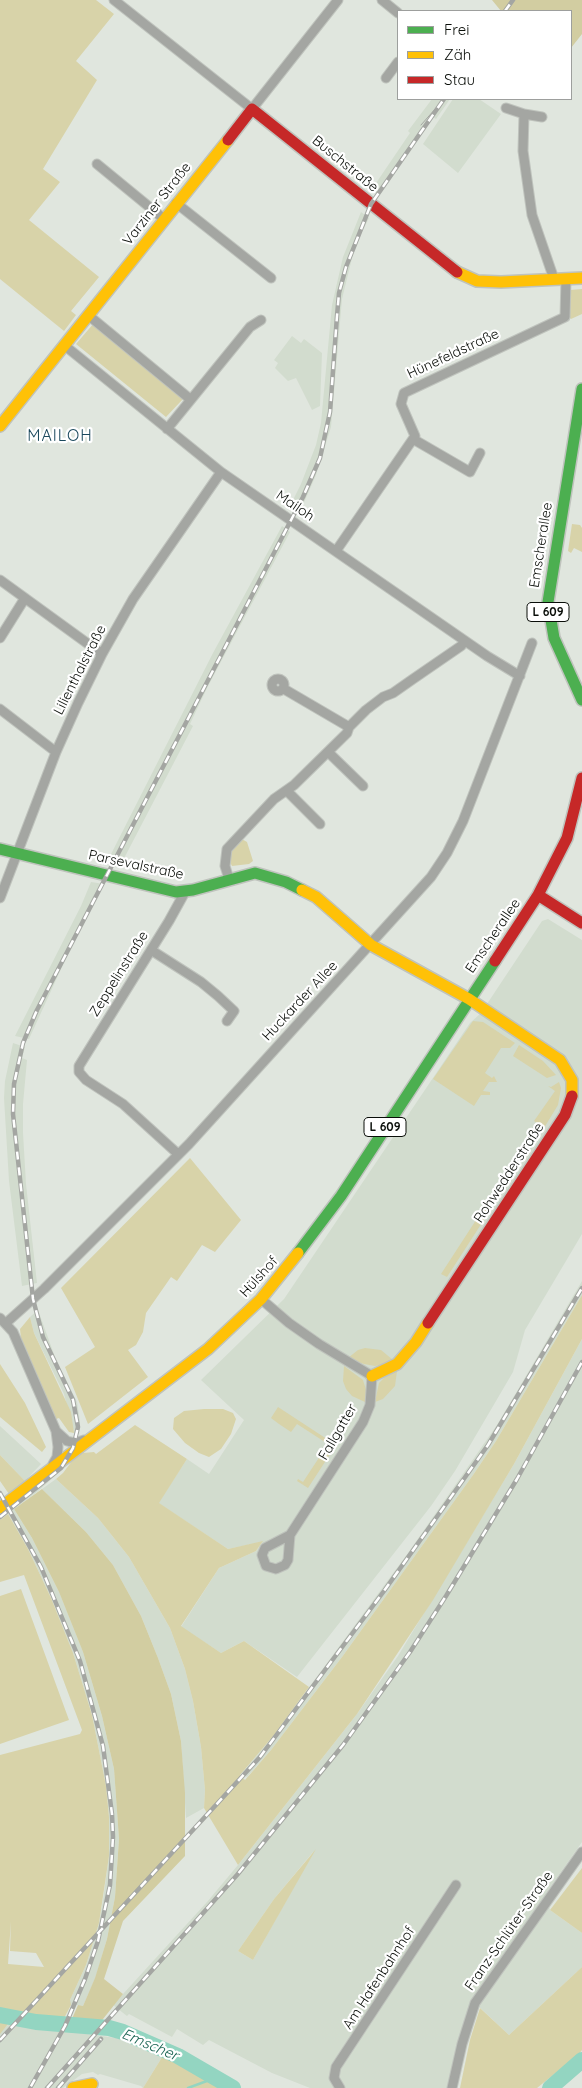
<!DOCTYPE html>
<html>
<head>
<meta charset="utf-8">
<style>
  body { margin:0 }
  #map { position:relative; width:582px; height:2088px; overflow:hidden; background:#e0e6de; font-family:Quicksand,sans-serif }
  canvas { display:block }
  .legend { position:absolute; left:397px; top:10px; width:175px; height:90px; box-sizing:border-box; background:#fff; border:1px solid #9d9f9d; margin:0; padding:6px 9px; list-style:none; font-size:15px; color:#0a0e09 }
  .legend li { display:flex; align-items:center; gap:10px; height:25px }
  .legend b { width:25px; border:1px solid #9d9f9d }
</style>
</head>
<body>
<div id="map">
<canvas width="582" height="2088"></canvas>
<ul class="legend">
<li><b style="height:6px;background:#4caf50"></b>Frei</li>
<li><b style="height:6px;background:#ffc107"></b>Zäh</li>
<li><b style="height:6px;background:#c62828"></b>Stau</li>
</ul>
</div>
<script>
const ctx = document.querySelector('canvas').getContext('2d');
ctx.lineJoin = 'round';
function paint(path, color) {
  ctx.fillStyle = color;
  ctx.fill(path, 'evenodd');
}
function toPath(rows) {
  const path = new Path2D();
  for (const r of rows) {
    if (r.length === 3) {
      path.moveTo(r[0] + r[2], r[1]);
      path.arc(r[0], r[1], r[2], 0, 2 * Math.PI);
      continue;
    }
    path.moveTo(r[0], r[1]);
    for (let i = 2; i < r.length; i += 2) path.lineTo(r[i], r[i + 1]);
  }
  return path;
}
function strokePath(path, color, width, dash) {
  ctx.strokeStyle = color;
  ctx.lineWidth = width;
  ctx.lineCap = dash ? 'butt' : 'round';
  ctx.setLineDash(dash || []);
  ctx.stroke(path);
}
function label(font, color, halo, rows, align = 'center') {
  ctx.font = font + ' Quicksand,sans-serif';
  ctx.lineWidth = 4.5;
  ctx.setLineDash([]);
  ctx.textBaseline = 'middle';
  ctx.strokeStyle = halo;
  ctx.fillStyle = color;
  for (const [text, x, y, turn = 0] of rows) {
    ctx.save();
    ctx.translate(x, y);
    ctx.rotate((+turn || 0) * Math.PI / 180);
    ctx.textAlign = isNaN(turn) ? turn : align;
    if (halo) ctx.strokeText(text, 0, 0);
    ctx.fillText(text, 0, 0);
    ctx.restore();
  }
}
const built = toPath([
  [432,99,450,99,436,119,433,117,379,196,372,189,410,133,408,131],
  [453,99,479,99,501,114,458,173,423,144],
  [361,212,369,218,355,246,342,299,331,427,316,475,299,514,289,508,301,484,316,445,321,423,332,305,343,257],
  [292,336,301,343,304,339,322,353,320,406,312,410,296,378,288,381,275,368,278,363,274,360],
  [282,526,290,532,207,688,190,724,193,726,119,868,106,864,213,653],
  [91,882,104,884,67,956,29,1039,15,1036,81,906],
  [548,919,582,940,582,1234,525,1330,513,1372,455,1471,431,1506,297,1677,244,1641,221,1653,181,1627,219,1568,256,1551,262,1542,228,1549,158,1503,187,1459,209,1474,244,1420,201,1380,284,1299,470,1023,481,1013,542,921],
  [13,1043,25,1047,22,1058,27,1060,23,1104,23,1133,26,1184,37,1283,22,1286,9,1181,4,1098,5,1081],
  [582,1281,582,1295,496,1441,473,1475,342,1657,271,1750,247,1777,242,1773,274,1735,408,1553,497,1425],
  [38,1310,55,1357,77,1402,80,1421,79,1434,74,1433,64,1394,34,1333,30,1317],
  [582,1339,582,1842,546,1893,550,1910,582,1933,582,1967,509,2035,475,2003,452,2088,310,2088,272,2073,209,2040,203,2045,177,2029,172,2037,129,2014,127,2016,113,2005,207,1902,238,1865,357,1714,398,1656,514,1464],
  [313,1852,253,1960,238,1951,274,1899],
  [0,1426,41,1464,25,1481,0,1455],
  [65,1467,37,1492,14,1509,32,1538,59,1592,83,1652,102,1716,114,1769,119,1839,115,1897,107,1939,95,1979,83,2006,70,2004,70,2000,86,1965,99,1923,103,1900,109,1856,109,1817,106,1786,92,1715,73,1653,51,1598,28,1549,8,1514,0,1520,0,1514],
  [56,1479,98,1518,129,1557,170,1628,185,1669,193,1701,201,1747,205,1790,204,1808,186,1818,181,1741,171,1694,158,1658,141,1616,113,1565,86,1532,42,1489],
  [10,2023,123,2039,164,2054,143,2088,141,2086,100,2074,98,2075,93,2072,82,2074,63,2088,0,2088,0,2032]
]);
const green = toPath([
  [0,0,96,0,114,14,76,61,97,80,43,169,60,182,29,220,99,277,71,311,76,315,64,331,0,279],
  [582,289,582,314,571,319,569,317,570,290],
  [94,323,183,396,183,399,166,417,76,344],
  [572,524,580,525,582,528,582,552,574,548,571,553,568,551],
  [240,838,247,842,253,861,249,864,232,866,229,860,230,852],
  [473,1021,483,1022,515,1043,510,1048,501,1048,485,1073,492,1078,494,1076,497,1082,489,1082,483,1091,490,1092,490,1095,481,1095,474,1106,433,1079],
  [519,1045,543,1061,556,1075,547,1078,513,1056],
  [559,1082,561,1088,558,1105,544,1128,534,1121,555,1091,548,1086,551,1087],
  [190,1158,241,1220,215,1252,202,1245,177,1281,171,1277,146,1313,143,1332,136,1345,128,1350,148,1377,88,1424,65,1367,95,1347,61,1288],
  [502,1180,507,1184,447,1277,441,1274],
  [582,1295,582,1339,514,1464,433,1600,357,1714,238,1865,204,1808,205,1790,201,1747,193,1701,185,1669,170,1628,129,1557,98,1518,56,1479,63,1473,72,1461,83,1453,94,1452,96,1454,135,1425,187,1459,159,1503,228,1549,263,1541,256,1551,219,1568,181,1626,221,1653,244,1641,309,1687,274,1735,240,1775,245,1780,271,1750,342,1657,473,1475,496,1441],
  [30,1317,34,1333,71,1412,74,1433,69,1432,59,1418,56,1419,21,1338,20,1329],
  [365,1348,381,1350,393,1360,385,1364,375,1366,364,1364,348,1358,358,1350],
  [0,1364,25,1403,46,1447,42,1452,0,1417],
  [344,1366,363,1380,367,1393,365,1402,352,1396,346,1389,343,1381],
  [397,1371,395,1386,383,1399,375,1402,379,1383,384,1378],
  [278,1407,336,1445,308,1488,297,1481,298,1479,303,1482,328,1444,297,1424,291,1432,279,1424,271,1418],
  [204,1409,223,1409,233,1413,236,1419,231,1434,221,1449,209,1457,199,1453,185,1443,173,1429,174,1418,184,1411],
  [0,1455,25,1481,9,1494,0,1481],
  [8,1514,28,1549,51,1598,73,1653,92,1715,106,1786,109,1817,109,1856,99,1923,86,1965,70,2000,71,2005,63,2020,17,2013,0,2034,0,1755,80,1734,82,1730,24,1575,0,1582,0,1520],
  [11,1921,10,1951,36,1953,44,1967,8,1964],
  [21,1589,69,1720,0,1744,0,1596],
  [316,1849,253,1960,238,1951,274,1899],
  [582,1868,582,1933,550,1910],
  [582,1967,582,2050,579,2054,537,2088,460,2088,470,2040,480,2008,509,2035],
  [164,2054,220,2088,143,2088]
]);
const forest = toPath([
  [492,0,582,0,582,34,571,48,571,11,501,11],
  [42,1489,86,1532,113,1565,141,1616,158,1658,171,1694,181,1741,185,1793,185,1856,123,1921,104,1979,123,1994,99,2024,71,2021,78,2005,83,2006,95,1978,107,1939,115,1897,119,1839,114,1769,102,1716,83,1652,59,1592,32,1538,14,1509]
]);
const stream = toPath([
  [0,2014,0,2015],
  [188,2088,215,2078]
]);
const river = toPath([
  [0,2015,36,2022,109,2028,123,2032,178,2056,233,2088],
  [550,2088,582,2060]
]);
const street = toPath([
  [114,0,252,109,338,0],
  [382,0,398,13],
  [386,78,398,62],
  [506,108,524,114],
  [542,117,524,114,523,151,532,215,554,279],
  [97,164,164,219],
  [176,203,271,278],
  [88,315,190,399],
  [64,345,221,472,487,656,520,676],
  [167,429,250,327,261,320],
  [413,439,470,472,480,453],
  [336,551,415,436,401,404,404,393,565,317,566,279],
  [0,580,102,654],
  [0,638,25,598],
  [278,685,6],
  [284,689,349,727],
  [0,709,56,752],
  [328,752,363,786],
  [287,791,320,824],
  [229,879,225,866,227,849,274,799,294,785,347,733,349,727,366,710,383,697,393,693,413,679,461,646,465,641],
  [0,898,56,752,78,703,102,654,133,599,221,472],
  [151,950,201,982,218,996,234,1011,227,1021],
  [178,1154,123,1104,86,1080,79,1072,79,1066,169,921,185,892],
  [261,1299,289,1323,319,1344,372,1376,370,1405,363,1422,290,1535,265,1548,262,1555,266,1566,276,1569,285,1565,288,1560,290,1535],
  [0,1318,13,1332,56,1431,58,1447,57,1457,53,1464],
  [6,1323,44,1289,189,1144,431,877,447,853,463,821,532,643],
  [56,1431,67,1441,75,1443,84,1440],
  [340,2088,334,2078,336,2067,456,1885],
  [452,2088,462,2044,475,2003,582,1852]
]);
const fast = toPath([
  [582,389,548,602,554,638,582,700],
  [0,849,176,892,193,890,255,873,286,882,302,890],
  [298,1253,341,1196,495,961]
]);
const slow = toPath([
  [457,272,477,281,501,282,582,278],
  [0,426,228,140],
  [302,890,316,897,371,945,469,999,560,1060,572,1080,572,1096],
  [372,1376,397,1364,416,1342,428,1323],
  [0,1508,208,1349,261,1299,298,1253],
  [73,2088,92,2084]
]);
const jam = toPath([
  [228,140,252,109,457,272],
  [538,895,582,923],
  [495,961,538,895,567,838,582,778],
  [428,1323,565,1115,572,1096]
]);
const tram = toPath([
  [421,125,444,99]
]);
const rail = toPath([
  [505,11,513,0],
  [0,1493,41,1567,80,1661,103,1746,112,1814,113,1837,110,1885,98,1941,85,1979,65,2026,30,2088],
  [0,1517,61,1468,73,1448,78,1427,73,1400,43,1337,33,1299,13,1114,14,1084,23,1043,37,1010,303,497,320,458,330,412,337,316,339,293,346,267,371,204,444,99],
  [0,2040,260,1757,384,1591,488,1445,582,1288],
  [47,2088,237,1875,343,1745,410,1652,446,1596,517,1479,582,1362],
  [58,2088,101,2039]
]);
const shields = [
  [548,612,42],
  [385,1127,42]
];
const shieldNames = [
  ["L 609",548,612],
  ["L 609",385,1127]
];
const streetNames = [
  ["Buschstraße",345,164,39],
  ["Varziner Straße",157,204,-52],
  ["Hünefeldstraße",453,354,-25],
  ["Mailoh",295,506,34],
  ["Emscherallee",541,545,-81],
  ["Lilienthalstraße",80,670,-63],
  ["Parsevalstraße",136,865,12],
  ["Emscherallee",493,936,-56],
  ["Zeppelinstraße",119,974,-58],
  ["Huckarder Allee",300,1001,-47],
  ["Rohwedderstraße",509,1173,-57],
  ["Hülshof",259,1277,-48],
  ["Fallgatter",338,1432,-60],
  ["Franz-Schlüter-Straße",509,1931,-55],
  ["Am Hafenbahnhof",379,1978,-57]
];
const waterNames = [
  ["Emscher",150,2045,23]
];
const quarterNames = [
  ["MAILOH",60,436]
];
paint(built, '#d2dcce');
paint(green, '#d8d3a9');
paint(forest, '#d2cda1');
strokePath(stream, '#93d5c1', 2.5);
strokePath(river, '#93d5c1', 16);
strokePath(street, '#bfc3bd', 11);
strokePath(fast, '#bfc3bd', 14);
strokePath(slow, '#bfc3bd', 14);
strokePath(jam, '#bfc3bd', 14);
strokePath(street, '#a4a6a2', 9);
strokePath(fast, '#4caf50', 11);
strokePath(slow, '#ffc107', 11);
strokePath(jam, '#c62828', 11);
strokePath(tram, '#a4a6a2', 1);
strokePath(rail, '#a4a6a2', 4.5);
strokePath(rail, '#fff', 2.5, [8]);
for (const [x, y, w] of shields) {
  const box = new Path2D();
  box.roundRect(x - w / 2, y - 9.5, w, 19, 4);
  ctx.fillStyle = '#fff';
  ctx.fill(box);
  strokePath(box, '#0a0e09', 1);
}
label('bold 12px', '#0a0e09', null, shieldNames);
label('14px', '#0a0e09', '#fff', streetNames);
label('italic 15px', '#196352', '#fff', waterNames);
ctx.letterSpacing = '1px';
label('16px', '#1b495d', '#fff', quarterNames);
ctx.letterSpacing = '0px';
</script>
</body>
</html>
